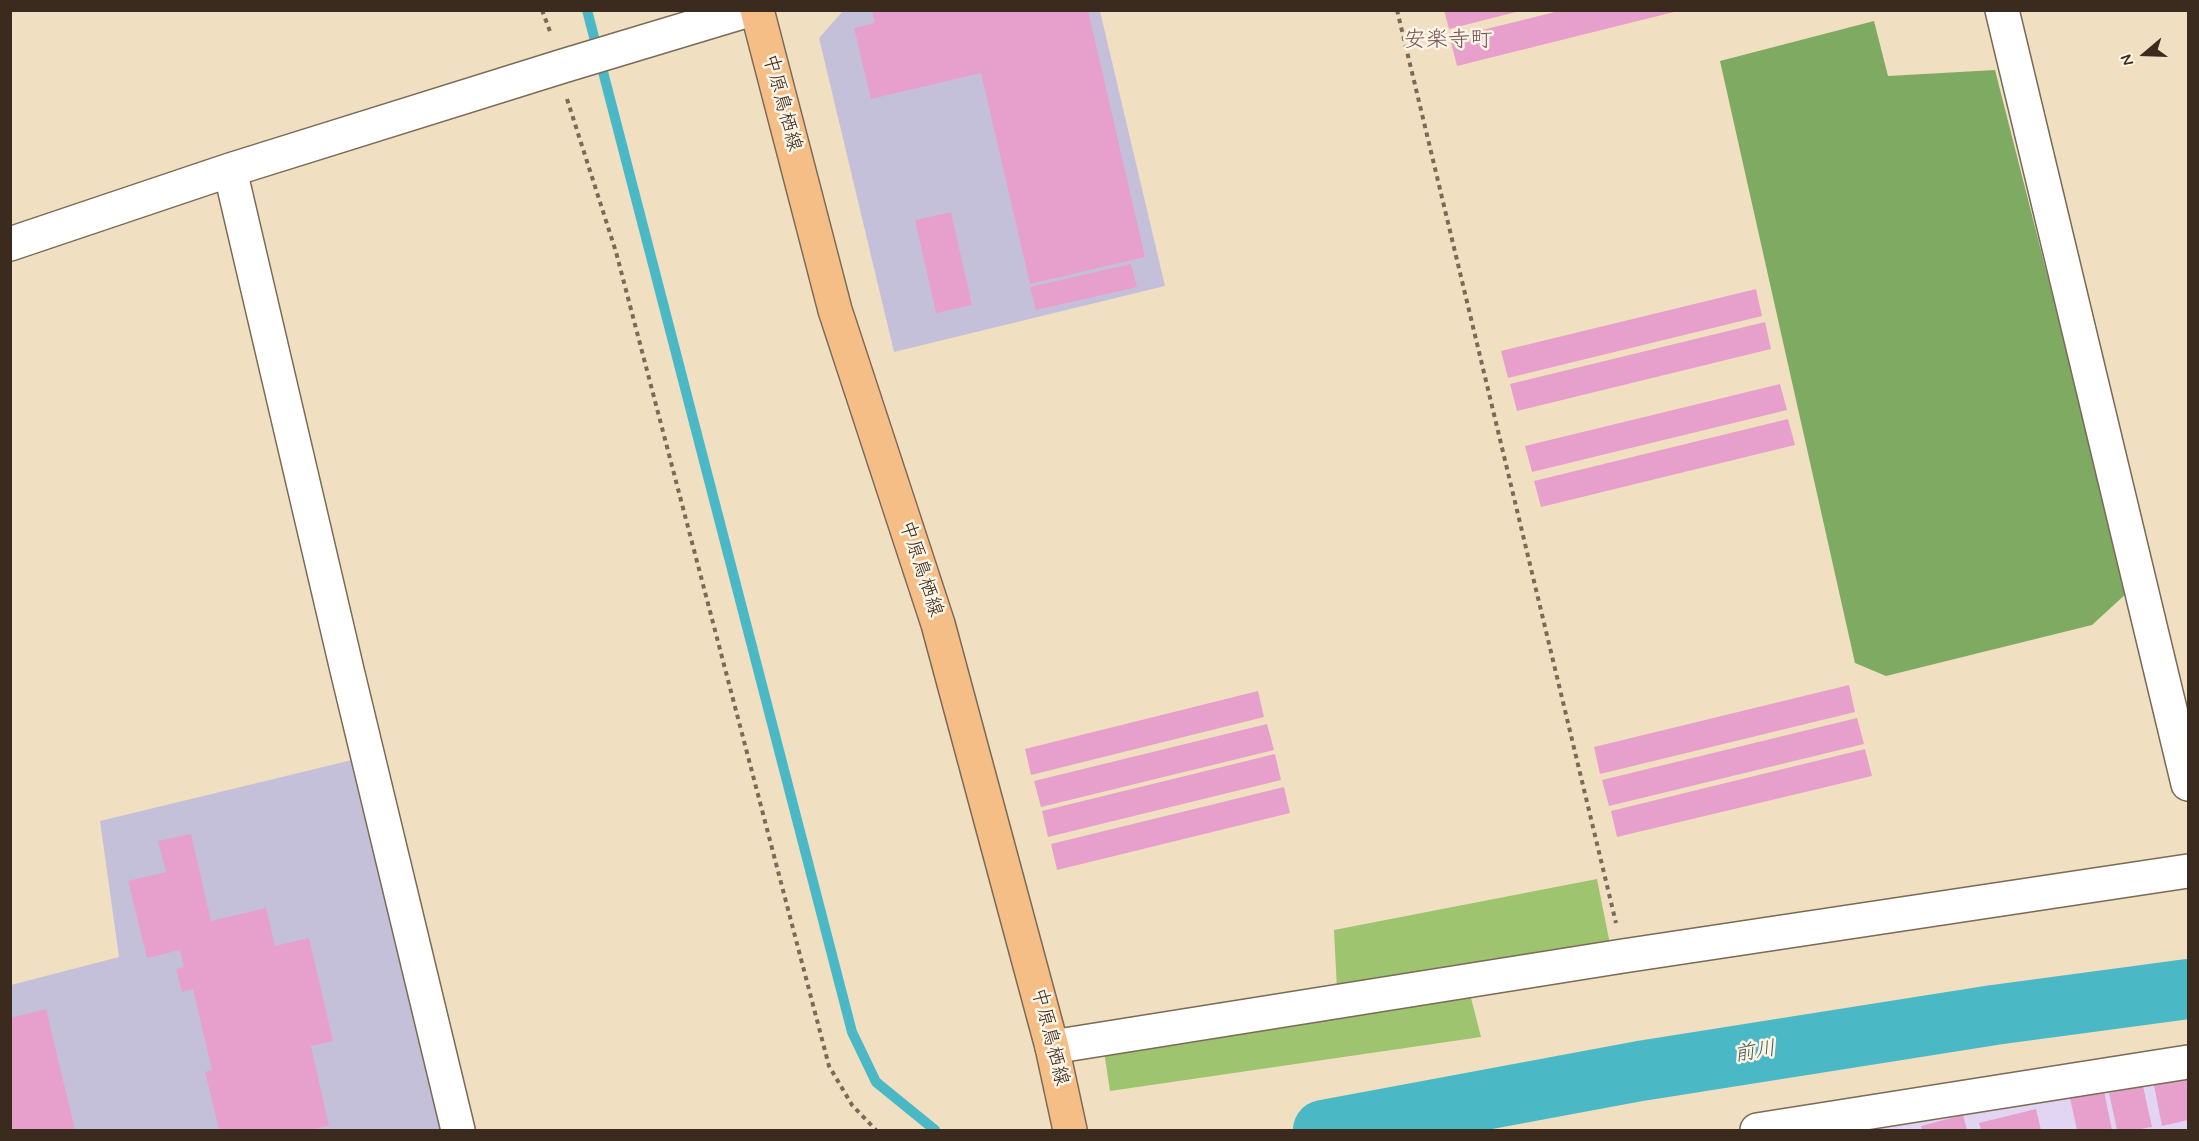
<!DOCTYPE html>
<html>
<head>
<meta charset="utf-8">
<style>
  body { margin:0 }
  #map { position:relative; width:2199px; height:1141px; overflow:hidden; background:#f0e0c1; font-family:Mynerve,sans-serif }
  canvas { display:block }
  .frame { position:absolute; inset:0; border:12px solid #3b2a1e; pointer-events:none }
  .north { position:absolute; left:2115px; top:24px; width:60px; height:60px; -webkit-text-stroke:4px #fcf5e5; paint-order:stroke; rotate:251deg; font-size:16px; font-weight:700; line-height:24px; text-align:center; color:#3b2a1e }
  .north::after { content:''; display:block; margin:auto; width:21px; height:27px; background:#3b2a1e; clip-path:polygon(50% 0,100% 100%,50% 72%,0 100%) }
</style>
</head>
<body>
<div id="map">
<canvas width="2199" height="1141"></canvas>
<div class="frame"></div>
<div class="north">N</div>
</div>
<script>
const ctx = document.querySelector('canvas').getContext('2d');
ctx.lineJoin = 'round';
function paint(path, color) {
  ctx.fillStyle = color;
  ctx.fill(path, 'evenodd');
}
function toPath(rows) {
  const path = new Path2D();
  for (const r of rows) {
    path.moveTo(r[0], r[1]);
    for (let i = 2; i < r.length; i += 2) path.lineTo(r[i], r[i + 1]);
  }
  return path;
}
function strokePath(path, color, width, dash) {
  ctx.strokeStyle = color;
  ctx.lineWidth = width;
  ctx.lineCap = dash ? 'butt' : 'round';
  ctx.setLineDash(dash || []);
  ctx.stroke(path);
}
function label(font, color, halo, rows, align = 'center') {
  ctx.font = font + ' Mynerve,"Klee One",sans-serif';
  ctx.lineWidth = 5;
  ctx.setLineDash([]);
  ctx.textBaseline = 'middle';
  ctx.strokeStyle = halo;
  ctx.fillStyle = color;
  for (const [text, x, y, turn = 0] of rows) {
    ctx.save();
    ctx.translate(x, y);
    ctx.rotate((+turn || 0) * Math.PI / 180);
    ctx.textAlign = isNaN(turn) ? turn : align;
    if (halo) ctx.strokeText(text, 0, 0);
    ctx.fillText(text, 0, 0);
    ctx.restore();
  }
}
const built = toPath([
  [2188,1074,2188,1130,1857,1130]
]);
const industrial = toPath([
  [843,11,1100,11,1165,286,894,352,819,38],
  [352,760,442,1130,11,1130,11,985,119,957,100,821]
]);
const green = toPath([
  [1597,879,1611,949,1337,990,1334,930],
  [1469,990,1481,1037,1110,1091,1103,1045]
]);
const forest = toPath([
  [1874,21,1888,76,1995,70,2128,592,2092,625,1886,676,1855,663,1720,61]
]);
const stream = toPath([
  [587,10,852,1032,876,1082,935,1130]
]);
const river = toPath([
  [1323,1130,1640,1071,1994,1015,2188,989]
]);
const building = toPath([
  [876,10,1088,10,1145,257,1030,284,981,73,871,99,854,28,875,23,872,11],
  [1444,10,1520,10,1520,11,1449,29],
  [1563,10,1678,11,1457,66,1450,38],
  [951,212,972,305,936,313,915,220],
  [1131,264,1137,287,1036,310,1030,287],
  [1756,289,1762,316,1508,378,1501,351],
  [1765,322,1771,349,1517,411,1510,384],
  [1780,384,1787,410,1532,472,1525,446],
  [1788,419,1795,445,1541,507,1534,481],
  [1849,685,1855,712,1600,774,1594,747],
  [1258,691,1264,717,1031,775,1025,749],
  [1857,718,1864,744,1609,806,1602,780],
  [1267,724,1274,750,1041,807,1034,781],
  [1865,749,1872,776,1617,837,1611,811],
  [1275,754,1281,780,1048,837,1042,811],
  [1284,787,1290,813,1057,870,1051,844],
  [191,834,211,921,266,908,275,946,309,938,333,1041,311,1046,329,1126,314,1129,315,1130,219,1130,205,1072,212,1070,193,989,182,992,176,969,184,967,180,950,147,958,128,881,166,872,158,841],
  [46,1009,75,1130,10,1130,10,1018],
  [2188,1078,2188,1120,2162,1126,2154,1085],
  [2143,1086,2152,1127,2135,1130,2117,1130,2109,1093],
  [2104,1091,2112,1130,2077,1130,2070,1098],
  [2036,1109,2041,1130,1981,1130,1979,1123],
  [1963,1115,1967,1130,1922,1130,1921,1126]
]);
const path = toPath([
  [542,10,551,34],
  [1397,10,1616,923],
  [567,99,616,252,829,1066,852,1105,876,1130]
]);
const minor = toPath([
  [2002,10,2188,784],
  [230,170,347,670,458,1130],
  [10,244,230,170,563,66,749,10],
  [1052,1047,1623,956,2188,871],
  [1757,1130,2188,1062]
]);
const major = toPath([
  [757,10,835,310,938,624,1052,1047,1070,1130]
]);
const streetNames = [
  ["中原鳥栖線",781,103,75],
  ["中原鳥栖線",920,569,72],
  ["中原鳥栖線",1049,1037,76]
];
const waterNames = [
  ["前川",1755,1053,-9]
];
const quarterNames = [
  ["安楽寺町",1448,41]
];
paint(built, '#e2d4f3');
paint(industrial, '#c5c0da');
paint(green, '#9ec46f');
paint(forest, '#7eaa62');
strokePath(stream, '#4bb9c5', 10);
strokePath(river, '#4bb9c5', 60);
paint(building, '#e7a0cb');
strokePath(minor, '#7a6a57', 36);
strokePath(major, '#7a6a57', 36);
strokePath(path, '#7a6a57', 4, [4.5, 4.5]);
strokePath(minor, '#fff', 33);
strokePath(major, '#f6be87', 33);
label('20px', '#3b2a1e', '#fcf5e5', streetNames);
label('italic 21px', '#415c58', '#fcf5e5', waterNames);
label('22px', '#77535b', '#fcf5e5', quarterNames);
</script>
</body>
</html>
